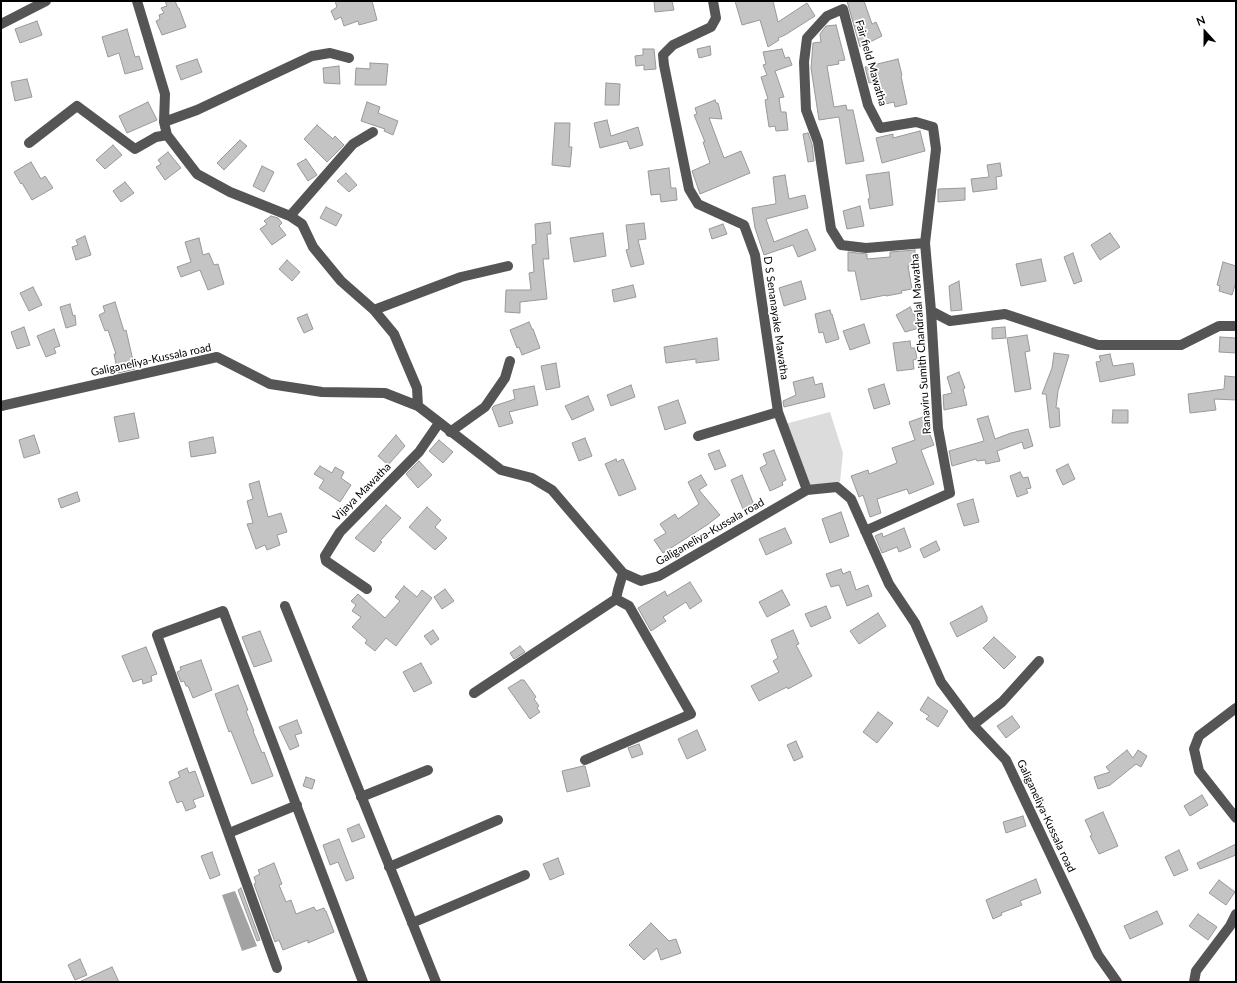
<!DOCTYPE html>
<html>
<head>
<meta charset="utf-8">
<style>
  body { margin:0 }
  #map { position:relative; width:1237px; height:983px; overflow:hidden; background:#fff; font-family:Lato,sans-serif }
  canvas { display:block }
  .frame { position:absolute; inset:0; border:2px solid #000; pointer-events:none }
  .north { position:absolute; left:1185px; top:12px; width:40px; height:40px; -webkit-text-stroke:3px #fff; paint-order:stroke; rotate:339deg; font-size:11px; font-weight:700; line-height:16px; text-align:center; color:#000 }
  .north::after { content:''; display:block; margin:auto; width:14px; height:18px; background:#000; clip-path:polygon(50% 0,100% 100%,50% 72%,0 100%) }
</style>
</head>
<body>
<div id="map">
<canvas width="1237" height="983"></canvas>
<div class="frame"></div>
<div class="north">N</div>
</div>
<script>
const ctx = document.querySelector('canvas').getContext('2d');
ctx.lineJoin = 'round';
function paint(path, color) {
  ctx.fillStyle = color;
  ctx.fill(path, 'evenodd');
}
function toPath(rows) {
  const path = new Path2D();
  for (const r of rows) {
    path.moveTo(r[0], r[1]);
    for (let i = 2; i < r.length; i += 2) path.lineTo(r[i], r[i + 1]);
  }
  return path;
}
function strokePath(path, color, width, dash) {
  ctx.strokeStyle = color;
  ctx.lineWidth = width;
  ctx.lineCap = dash ? 'butt' : 'round';
  ctx.setLineDash(dash || []);
  ctx.stroke(path);
}
function label(font, color, halo, rows, align = 'center') {
  ctx.font = font + ' Lato,sans-serif';
  ctx.lineWidth = 3.5;
  ctx.setLineDash([]);
  ctx.textBaseline = 'middle';
  ctx.strokeStyle = halo;
  ctx.fillStyle = color;
  for (const [text, x, y, turn = 0] of rows) {
    ctx.save();
    ctx.translate(x, y);
    ctx.rotate((+turn || 0) * Math.PI / 180);
    ctx.textAlign = isNaN(turn) ? turn : align;
    if (halo) ctx.strokeText(text, 0, 0);
    ctx.fillText(text, 0, 0);
    ctx.restore();
  }
}
const green = toPath([
  [830,412,843,453,840,482,808,485,785,424]
]);
const water = toPath([
  [235,891,257,946,242,951,222,895]
]);
const building = toPath([
  [165,1,175,1,178,8,179,8,186,27,162,35,156,21,160,19,159,15,164,13,161,8,167,6,165,1],
  [335,1,372,1,377,20,359,25,358,21,344,26,341,17,335,20,331,11,337,7,335,1],
  [654,1,672,1,674,10,655,12,654,1],
  [735,1,773,1,778,22,807,3,815,16,785,35,778,38,779,40,768,47,760,20,742,25,735,1],
  [847,1,864,1,872,24,876,22,882,36,860,47,847,1],
  [37,21,42,35,20,43,15,29,37,21],
  [836,25,845,60,838,61,839,64,827,66,834,107,846,105,847,110,853,110,864,161,846,164,839,117,819,120,811,68,813,43,821,42,820,34,826,26,836,25],
  [127,29,135,57,139,56,143,69,125,74,119,53,108,57,102,37,127,29],
  [710,46,711,55,699,58,697,49,710,46],
  [643,49,654,49,656,69,644,70,644,65,636,66,635,56,643,55,643,49],
  [782,49,785,58,789,57,792,65,775,71,784,97,779,98,781,112,786,112,788,130,776,131,775,126,769,127,765,100,768,99,761,77,767,75,763,65,766,64,763,52,782,49],
  [197,59,202,72,181,80,176,66,197,59],
  [898,59,902,75,901,76,907,104,895,107,894,102,885,104,879,81,869,83,865,67,898,59],
  [370,63,388,64,386,85,355,85,356,68,370,69,370,63],
  [339,66,340,84,324,83,323,68,339,66],
  [27,79,32,97,15,101,11,82,27,79],
  [606,83,620,84,619,105,605,105,606,83],
  [715,100,716,103,718,103,722,119,709,118,724,158,741,151,750,173,700,194,692,171,710,163,703,142,705,142,694,115,697,114,695,108,715,100],
  [148,102,157,120,127,133,119,116,148,102],
  [367,102,380,107,378,113,398,121,393,135,384,131,385,129,361,121,367,102],
  [607,120,611,136,638,127,643,145,630,149,627,141,600,148,594,123,607,120],
  [555,123,570,123,569,147,572,147,570,167,552,165,555,123],
  [317,125,333,139,335,136,344,145,327,162,304,139,317,125],
  [920,131,925,151,882,163,876,138,893,134,893,138,920,131],
  [808,133,812,144,814,161,808,162,803,134,808,133],
  [240,140,247,146,224,170,217,163,240,140],
  [113,145,122,155,105,169,96,160,113,145],
  [168,152,181,168,165,180,156,167,161,164,158,160,168,152],
  [306,159,317,175,308,181,297,164,306,159],
  [31,162,41,179,45,176,53,188,32,200,22,183,21,184,14,172,31,162],
  [1000,163,1002,176,996,177,997,189,973,192,971,179,989,177,987,165,1000,163],
  [262,166,274,172,264,192,253,186,262,166],
  [669,168,671,188,676,188,677,200,661,202,660,194,651,195,648,171,669,168],
  [889,172,893,205,870,209,868,199,870,198,866,175,889,172],
  [346,173,357,185,349,192,337,181,346,173],
  [785,175,789,199,805,195,808,208,766,219,774,242,807,229,816,250,798,257,793,245,764,255,755,228,752,208,775,204,776,203,773,177,785,175],
  [125,182,134,193,121,202,113,191,125,182],
  [965,188,965,200,938,202,938,189,965,188],
  [860,206,864,226,847,229,843,211,860,206],
  [326,207,342,215,336,226,320,218,326,207],
  [271,216,278,218,282,223,279,226,286,235,272,245,260,229,267,224,264,221,271,216],
  [550,222,551,234,547,234,549,259,543,259,547,299,520,302,520,313,505,312,506,290,531,290,529,273,534,272,532,245,536,244,535,224,550,222],
  [644,223,646,239,638,240,644,264,631,267,626,250,629,249,626,225,644,223],
  [723,224,727,234,712,239,709,229,723,224],
  [603,233,606,256,574,262,570,238,603,233],
  [1110,233,1120,247,1100,260,1091,245,1110,233],
  [85,236,91,255,76,260,72,247,78,245,76,240,85,236],
  [199,238,203,255,209,253,214,265,218,264,224,284,208,290,200,270,181,277,177,267,191,262,185,242,199,238],
  [915,250,915,266,908,266,912,289,901,291,902,293,886,296,886,295,861,300,855,271,848,271,848,252,867,254,867,259,890,257,890,252,915,250],
  [1073,253,1082,281,1074,284,1064,257,1073,253],
  [1041,259,1046,281,1021,286,1016,264,1041,259],
  [287,260,300,272,292,281,279,269,287,260],
  [1223,262,1236,266,1236,282,1232,295,1219,291,1220,286,1217,285,1223,262],
  [801,281,806,299,784,306,779,288,801,281],
  [959,281,962,310,951,311,949,286,959,281],
  [633,285,636,297,614,302,612,290,633,285],
  [33,287,42,305,29,311,20,293,33,287],
  [115,302,124,331,126,330,135,369,118,373,114,354,116,354,108,330,105,331,99,315,105,312,103,306,115,302],
  [70,304,73,316,75,315,76,325,66,328,60,307,70,304],
  [910,307,915,316,920,314,923,327,905,332,896,315,910,307],
  [830,310,831,314,832,314,839,339,826,343,823,332,819,333,815,314,830,310],
  [307,314,313,329,304,333,297,318,307,314],
  [529,322,532,329,533,329,540,348,522,355,519,347,517,348,510,330,529,322],
  [864,324,870,343,850,350,843,331,864,324],
  [24,327,30,345,17,349,11,332,24,327],
  [1005,327,1006,338,992,339,992,328,1005,327],
  [54,329,60,346,54,348,56,353,46,357,37,336,54,329],
  [1027,335,1030,351,1025,352,1031,389,1015,392,1007,338,1027,335],
  [1220,337,1236,338,1236,353,1219,352,1220,337],
  [717,338,719,360,696,363,696,359,666,363,664,347,717,338],
  [910,341,911,348,915,348,917,359,913,360,914,369,897,371,893,343,910,341],
  [1054,353,1069,355,1058,391,1056,408,1059,408,1060,426,1050,428,1046,394,1042,394,1052,368,1054,353],
  [1110,354,1113,366,1133,363,1135,375,1100,382,1096,362,1101,361,1099,356,1110,354],
  [556,363,560,387,546,390,541,366,556,363],
  [959,372,965,388,963,389,967,405,944,410,943,395,952,393,947,377,959,372],
  [1225,376,1236,377,1236,400,1214,399,1216,410,1190,413,1188,394,1224,389,1225,376],
  [813,377,815,385,822,383,825,397,784,407,783,401,796,395,793,382,813,377],
  [884,384,890,404,874,409,868,389,884,384],
  [631,385,635,397,611,406,607,395,631,385],
  [534,386,538,405,509,412,513,423,499,427,492,408,494,406,515,399,513,390,534,386],
  [588,396,594,410,572,420,565,406,588,396],
  [678,400,686,423,665,430,658,407,678,400],
  [1113,410,1128,410,1128,423,1112,423,1113,410],
  [134,413,139,438,119,442,114,417,134,413],
  [988,416,995,439,1011,433,1028,429,1033,446,1024,449,1022,442,997,451,1000,461,986,464,985,460,977,461,976,459,952,466,949,451,984,441,977,419,988,416],
  [923,417,934,445,921,450,934,484,909,494,907,489,877,499,881,513,870,517,863,495,859,497,851,476,868,470,869,474,897,463,892,448,915,440,909,422,923,417],
  [34,435,40,453,24,458,19,440,34,435],
  [396,435,405,446,388,465,378,456,396,435],
  [213,437,216,453,191,457,189,442,213,437],
  [585,438,592,456,579,461,572,443,585,438],
  [439,440,453,452,443,463,429,451,439,440],
  [719,450,726,466,715,470,708,454,719,450],
  [774,450,786,480,782,482,783,485,770,491,760,468,767,464,763,454,774,450],
  [616,459,617,462,623,459,636,489,619,496,605,464,616,459],
  [419,461,432,475,418,488,406,474,419,461],
  [1068,464,1075,479,1063,485,1056,470,1068,464],
  [320,466,332,473,335,467,344,472,341,478,351,485,340,502,319,488,324,480,314,474,320,466],
  [1020,472,1023,478,1028,477,1031,488,1026,489,1028,493,1017,497,1010,476,1020,472],
  [701,475,707,485,699,490,720,515,707,525,663,553,654,540,666,533,660,524,675,514,678,519,699,504,688,482,701,475],
  [742,475,754,505,743,509,731,480,742,475],
  [259,481,268,517,281,513,287,532,277,535,280,545,267,550,265,545,256,549,247,524,253,523,247,501,253,499,249,484,259,481],
  [77,492,80,501,61,508,58,499,77,492],
  [973,499,979,522,964,526,957,504,973,499],
  [386,505,401,518,380,541,382,542,374,552,355,538,386,505],
  [427,507,441,520,435,527,447,538,435,550,409,527,427,507],
  [841,512,849,536,830,543,822,519,841,512],
  [785,528,792,543,766,555,759,539,785,528],
  [904,528,911,547,899,552,897,547,882,553,875,536,882,533,883,537,904,528],
  [936,541,940,550,924,558,920,549,936,541],
  [841,569,843,574,850,571,856,590,868,585,872,596,847,606,839,585,831,587,826,574,841,569],
  [690,582,702,601,690,609,686,602,663,617,666,621,651,631,638,608,665,591,667,596,690,582],
  [404,586,417,597,422,590,432,598,396,646,386,638,375,651,365,643,367,640,352,627,361,617,352,611,356,605,351,601,358,594,385,618,400,601,395,597,404,586],
  [445,589,454,601,442,609,434,597,445,589],
  [782,590,790,605,767,617,759,602,782,590],
  [826,606,831,618,811,627,805,614,826,606],
  [982,606,987,617,987,621,957,637,950,623,982,606],
  [878,613,886,626,859,644,850,631,878,613],
  [433,630,439,639,431,645,424,636,433,630],
  [793,630,799,644,796,645,812,676,788,689,787,687,759,701,751,686,779,672,773,661,778,658,771,640,793,630],
  [260,631,272,661,254,667,242,637,260,631],
  [994,637,1016,657,1004,669,983,648,994,637],
  [520,646,525,652,514,659,510,653,520,646],
  [146,647,157,674,151,676,152,681,143,684,142,679,133,682,122,656,146,647],
  [201,660,212,690,193,698,188,686,186,686,184,681,181,682,177,672,181,670,180,667,201,660],
  [421,663,432,683,414,692,403,672,421,663],
  [521,680,524,680,536,697,534,699,539,706,537,708,540,712,530,719,508,688,521,680],
  [238,685,248,710,246,711,254,731,253,731,262,753,264,752,273,776,252,784,231,731,229,732,215,694,238,685],
  [928,697,948,711,938,727,926,719,929,716,920,710,928,697],
  [878,712,893,723,877,743,863,732,878,712],
  [1012,716,1020,727,1006,738,997,726,1012,716],
  [297,720,302,733,295,735,299,746,290,750,279,727,297,720],
  [697,730,706,750,687,759,678,739,697,730],
  [796,741,803,757,794,761,787,745,796,741],
  [639,744,643,754,632,758,628,748,639,744],
  [1127,750,1133,758,1138,750,1147,756,1141,767,1136,764,1110,785,1098,789,1094,777,1110,772,1106,767,1127,750],
  [583,766,585,766,590,786,567,792,562,771,583,766],
  [187,768,189,773,195,771,204,796,193,800,196,807,186,811,182,801,177,803,169,782,180,777,178,772,187,768],
  [306,777,315,780,312,789,303,786,306,777],
  [1202,795,1208,805,1190,816,1184,806,1202,795],
  [1103,812,1118,846,1099,854,1090,836,1092,835,1085,820,1103,812],
  [1023,816,1026,826,1006,833,1003,822,1023,816],
  [359,824,365,837,352,842,347,829,359,824],
  [339,839,354,878,346,881,338,862,330,865,323,845,339,839],
  [1236,844,1236,855,1200,869,1197,863,1236,844],
  [1179,850,1188,870,1174,876,1165,857,1179,850],
  [212,852,220,875,210,879,201,856,212,852],
  [558,858,564,874,550,880,543,864,558,858],
  [274,863,282,884,279,885,286,902,291,900,296,914,314,907,316,911,324,908,325,911,326,911,334,932,308,943,308,940,283,950,279,940,275,942,254,884,256,883,254,877,260,874,258,870,274,863],
  [1036,879,1041,893,1020,901,1022,905,1001,913,1002,915,993,919,986,900,1036,879],
  [1219,880,1235,892,1226,905,1209,893,1219,880],
  [241,888,260,940,257,941,238,890,241,888],
  [1157,911,1163,924,1130,939,1124,926,1157,911],
  [1198,914,1217,927,1208,940,1189,926,1198,914],
  [651,923,669,941,676,939,681,953,661,960,657,948,644,960,629,945,651,923],
  [80,959,87,975,75,980,68,965,80,959],
  [112,967,119,982,79,982,112,967]
]);
const minor = toPath([
  [137,1,165,94,164,122,167,135,197,174,230,192,290,216,302,224,313,247,341,281,374,310,394,334,417,388,418,406],
  [713,1,716,18,711,27,673,45,663,55,664,65,689,189,698,204,744,225,755,255,778,412,807,490],
  [1,24,46,1],
  [164,122,197,110,312,56,330,53,349,58],
  [29,143,77,106,135,149,156,137,167,135],
  [290,216,353,144,373,132],
  [374,310,461,277,508,266],
  [931,311,950,321,1005,314,1098,345,1181,345,1219,326,1236,326],
  [1,406,217,357,270,384,322,392,385,393,418,406,501,470,532,478,552,490,623,573,641,581,659,576,807,490,837,487,851,499,889,584,915,623,941,682,973,725,1006,760,1098,955,1117,982],
  [450,432,485,407,505,378,510,361],
  [698,436,778,412],
  [865,531,950,493,938,428,931,311,925,243,936,149,933,127,916,122,880,128,868,105,843,9,827,16,807,38,804,62,806,110,818,142,831,229,841,245,866,248,925,243],
  [367,589,326,561,325,556,340,532,419,452,439,423],
  [616,599,618,590,623,573],
  [285,606,436,982],
  [474,693,616,599],
  [1236,708,1199,736,1194,749,1199,771,1236,818],
  [973,725,1002,702,1039,661],
  [585,760,691,714,629,606,616,599],
  [361,797,428,770],
  [229,833,297,805],
  [389,867,498,820],
  [412,923,525,875],
  [277,968,157,635,223,611,363,982],
  [1194,982,1196,971,1230,926,1236,914]
]);
const streetNames = [
  ["Fair field Mawatha",871,63,74],
  ["D S Senanayake Mawatha",776,318,82],
  ["Ranaviru Sumith Chandralal Mawatha",921,344,-94],
  ["Galiganeliya-Kussala road",151,360,-12],
  ["Vijaya Mawatha",362,492,-45],
  ["Galiganeliya-Kussala road",710,532,-30],
  ["Galiganeliya-Kussala road",1046,816,65]
];
paint(green, '#dcdcdc');
paint(water, '#a3a3a3');
paint(building, '#c4c4c4');
strokePath(building, '#999', 1);
strokePath(minor, '#555', 10);
label('11px', '#000', '#fff', streetNames);
</script>
</body>
</html>
